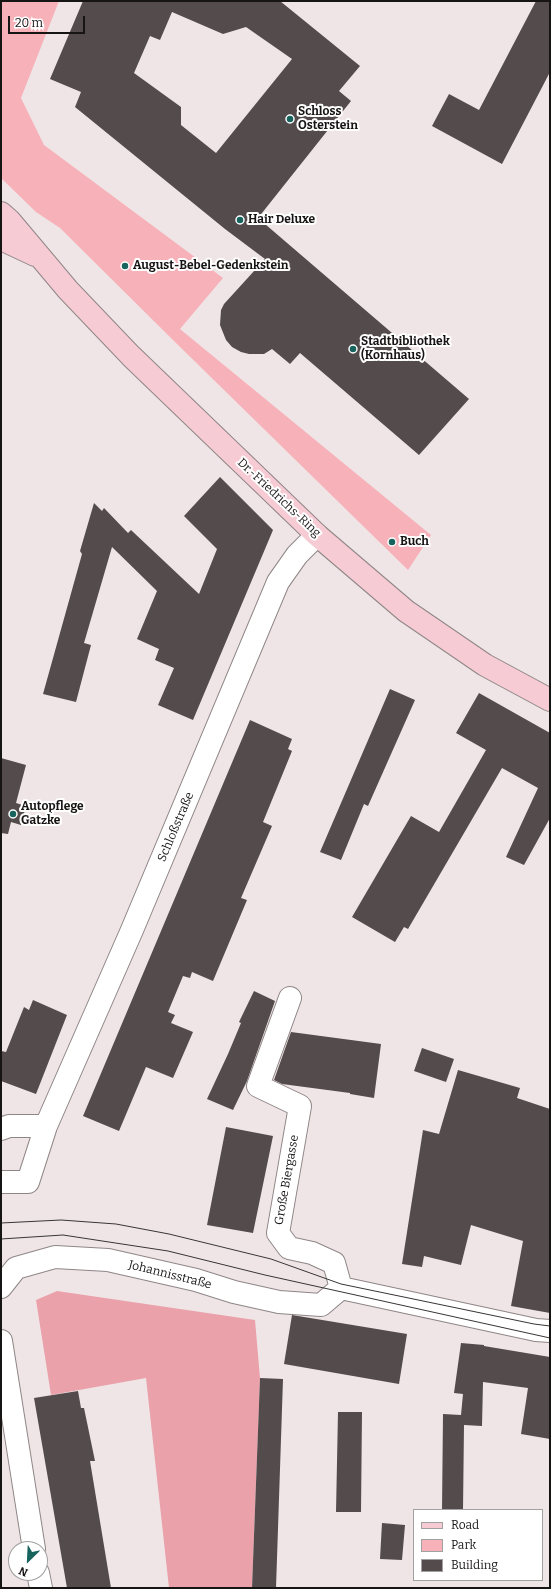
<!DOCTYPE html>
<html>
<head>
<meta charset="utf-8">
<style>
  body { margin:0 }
  #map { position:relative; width:551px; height:1589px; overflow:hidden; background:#efe5e6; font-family:Bitter,serif }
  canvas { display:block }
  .frame { position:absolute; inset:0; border:2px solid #171414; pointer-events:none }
  .legend { position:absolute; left:413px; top:1509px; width:130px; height:72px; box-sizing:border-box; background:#fff; border:1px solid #a2a1a1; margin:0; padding:5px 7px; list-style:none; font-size:12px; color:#171414 }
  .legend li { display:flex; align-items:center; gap:8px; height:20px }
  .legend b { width:20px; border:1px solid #a2a1a1 }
  .north { position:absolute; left:8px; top:1541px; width:40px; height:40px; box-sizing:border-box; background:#fff; border:1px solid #a2a1a1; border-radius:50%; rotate:204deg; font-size:11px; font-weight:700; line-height:16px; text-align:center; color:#171414 }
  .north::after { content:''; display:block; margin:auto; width:14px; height:18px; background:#17635d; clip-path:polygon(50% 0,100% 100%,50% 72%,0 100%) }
  .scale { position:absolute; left:8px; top:16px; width:77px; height:18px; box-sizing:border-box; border:2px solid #171414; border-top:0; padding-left:5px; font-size:12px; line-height:14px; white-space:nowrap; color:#171414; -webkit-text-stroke:3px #fff; paint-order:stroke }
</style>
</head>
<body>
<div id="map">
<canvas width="551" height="1589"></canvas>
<div class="frame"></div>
<ul class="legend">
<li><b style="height:5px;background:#f6cbd4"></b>Road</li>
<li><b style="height:11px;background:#f7b1b9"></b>Park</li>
<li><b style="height:11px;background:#534b4c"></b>Building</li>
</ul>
<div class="north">N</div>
<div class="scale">20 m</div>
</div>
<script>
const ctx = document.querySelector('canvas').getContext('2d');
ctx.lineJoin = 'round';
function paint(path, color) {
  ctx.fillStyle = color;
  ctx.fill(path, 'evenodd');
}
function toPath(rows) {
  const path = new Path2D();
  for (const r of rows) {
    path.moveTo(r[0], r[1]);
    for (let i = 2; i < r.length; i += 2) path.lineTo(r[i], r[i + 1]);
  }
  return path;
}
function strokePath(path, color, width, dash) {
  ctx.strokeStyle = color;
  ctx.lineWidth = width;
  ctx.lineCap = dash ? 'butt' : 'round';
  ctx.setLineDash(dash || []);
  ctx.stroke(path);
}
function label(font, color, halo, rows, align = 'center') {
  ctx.font = font + ' Bitter,serif';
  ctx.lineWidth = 4;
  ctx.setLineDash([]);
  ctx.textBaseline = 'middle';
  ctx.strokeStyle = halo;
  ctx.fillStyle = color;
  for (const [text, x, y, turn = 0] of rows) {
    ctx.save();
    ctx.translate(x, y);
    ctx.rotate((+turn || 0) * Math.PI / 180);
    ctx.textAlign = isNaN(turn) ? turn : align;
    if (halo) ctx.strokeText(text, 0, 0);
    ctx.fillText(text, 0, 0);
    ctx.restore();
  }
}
const green = toPath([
  [1,1,59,1,21,98,44,145,223,278,180,329,431,535,408,570,176,343,60,228,36,212,1,178]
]);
const forest = toPath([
  [57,1291,255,1320,260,1378,252,1588,169,1588,146,1378,51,1395,36,1300]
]);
const building = toPath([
  [83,1,280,1,360,66,339,91,351,101,258,218,469,399,419,455,300,353,290,364,272,349,264,354,249,354,241,352,232,347,226,340,220,325,221,310,224,304,265,259,225,229,75,107,81,92,50,79],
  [172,12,223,34,246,27,292,59,216,153,181,125,181,107,134,73,150,36,160,40],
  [536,1,550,1,550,72,502,164,432,126,449,94,479,110],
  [220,477,273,530,193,720,158,705,174,668,155,660,159,649,137,639,157,591,112,547,84,643,91,645,76,702,43,694,82,554,80,551,94,503,102,511,104,508,128,533,131,530,199,594,217,549,184,516],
  [390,689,415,700,368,806,364,804,341,860,320,852],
  [479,693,550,733,550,818,524,865,506,857,538,788,502,768,408,929,404,927,395,942,352,917,411,816,439,832,486,750,456,733],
  [250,720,292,739,288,749,292,751,263,822,272,826,241,898,247,900,213,981,192,972,190,978,183,976,168,1012,175,1015,171,1023,193,1032,173,1078,146,1067,119,1131,83,1116],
  [1,758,26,765,16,803,26,806,21,825,11,822,8,834,1,833],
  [254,991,275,1001,247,1081,233,1110,207,1099,228,1054,241,1023,239,1022],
  [33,1000,67,1015,36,1094,1,1081,1,1051,6,1052,24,1007,29,1010],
  [291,1032,381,1044,374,1098,350,1094,350,1093,282,1084,274,1080],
  [422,1048,454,1059,446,1082,414,1071],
  [458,1070,520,1088,517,1098,550,1109,550,1313,511,1306,523,1241,471,1225,461,1265,424,1256,422,1267,402,1264,423,1130,439,1134],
  [226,1127,273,1136,253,1233,207,1225],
  [292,1315,407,1334,399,1384,284,1364],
  [461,1343,484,1345,484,1346,550,1357,550,1439,521,1434,528,1388,483,1382,482,1426,464,1425,463,1510,442,1510,443,1414,461,1415,463,1394,454,1393],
  [260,1378,283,1379,276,1588,252,1588],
  [78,1391,81,1408,84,1408,95,1461,90,1461,111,1588,67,1588,34,1398],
  [338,1412,362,1412,361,1512,336,1512],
  [382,1523,405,1525,402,1560,380,1559]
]);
const minor = toPath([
  [290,998,258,1086,300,1106,278,1233,289,1248,312,1253,334,1263,341,1288],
  [1,1129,9,1126,46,1126],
  [1,1182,28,1182,46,1126,132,930,278,582,297,555,317,535],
  [1,1287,16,1268,55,1257,108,1260,196,1280,234,1292,279,1302,321,1305,341,1288],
  [341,1288,536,1330,550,1331],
  [1,1341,34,1549],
  [38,1573,41,1588]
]);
const secondary = toPath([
  [1,213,10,221,68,290,131,356,317,535,406,611,485,665,550,700],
  [1,239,35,255]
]);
const tram = toPath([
  [1,1223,61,1220,116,1224,169,1234,271,1259,341,1284,534,1324,550,1326],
  [1,1239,63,1235,168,1251,265,1275,550,1338]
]);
const markers = [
  [290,119,4,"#17635d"],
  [240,220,4,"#17635d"],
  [125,266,4,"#17635d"],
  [353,349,4,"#17635d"],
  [392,542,4,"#17635d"],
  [13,814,4,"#17635d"]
];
const poiNames = [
  ["Schloss",298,112],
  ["Osterstein",298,126],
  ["Hair Deluxe",248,220],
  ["August-Bebel-Gedenkstein",133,266],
  ["Stadtbibliothek",361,342],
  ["(Kornhaus)",361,356],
  ["Buch",400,542],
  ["Autopflege",21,807],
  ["Gatzke",21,821]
];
const streetNames = [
  ["Dr.-Friedrichs-Ring",279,498,43],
  ["Schloßstraße",176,827,-67],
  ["Große Biergasse",287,1180,-80],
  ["Johannisstraße",170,1275,14]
];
paint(green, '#f7b1b9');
paint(forest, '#eaa1aa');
paint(building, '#534b4c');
strokePath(minor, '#8f8687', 24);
strokePath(secondary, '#8f8687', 24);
strokePath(minor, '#fff', 22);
strokePath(secondary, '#f6cbd4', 22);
strokePath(tram, '#393535', 1);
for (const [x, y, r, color] of markers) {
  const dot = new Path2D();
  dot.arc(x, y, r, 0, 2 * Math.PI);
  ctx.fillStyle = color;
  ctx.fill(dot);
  strokePath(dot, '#fff', 1.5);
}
label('bold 12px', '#171414', '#fff', poiNames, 'left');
label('12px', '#171414', '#fff', streetNames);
</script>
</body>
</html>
